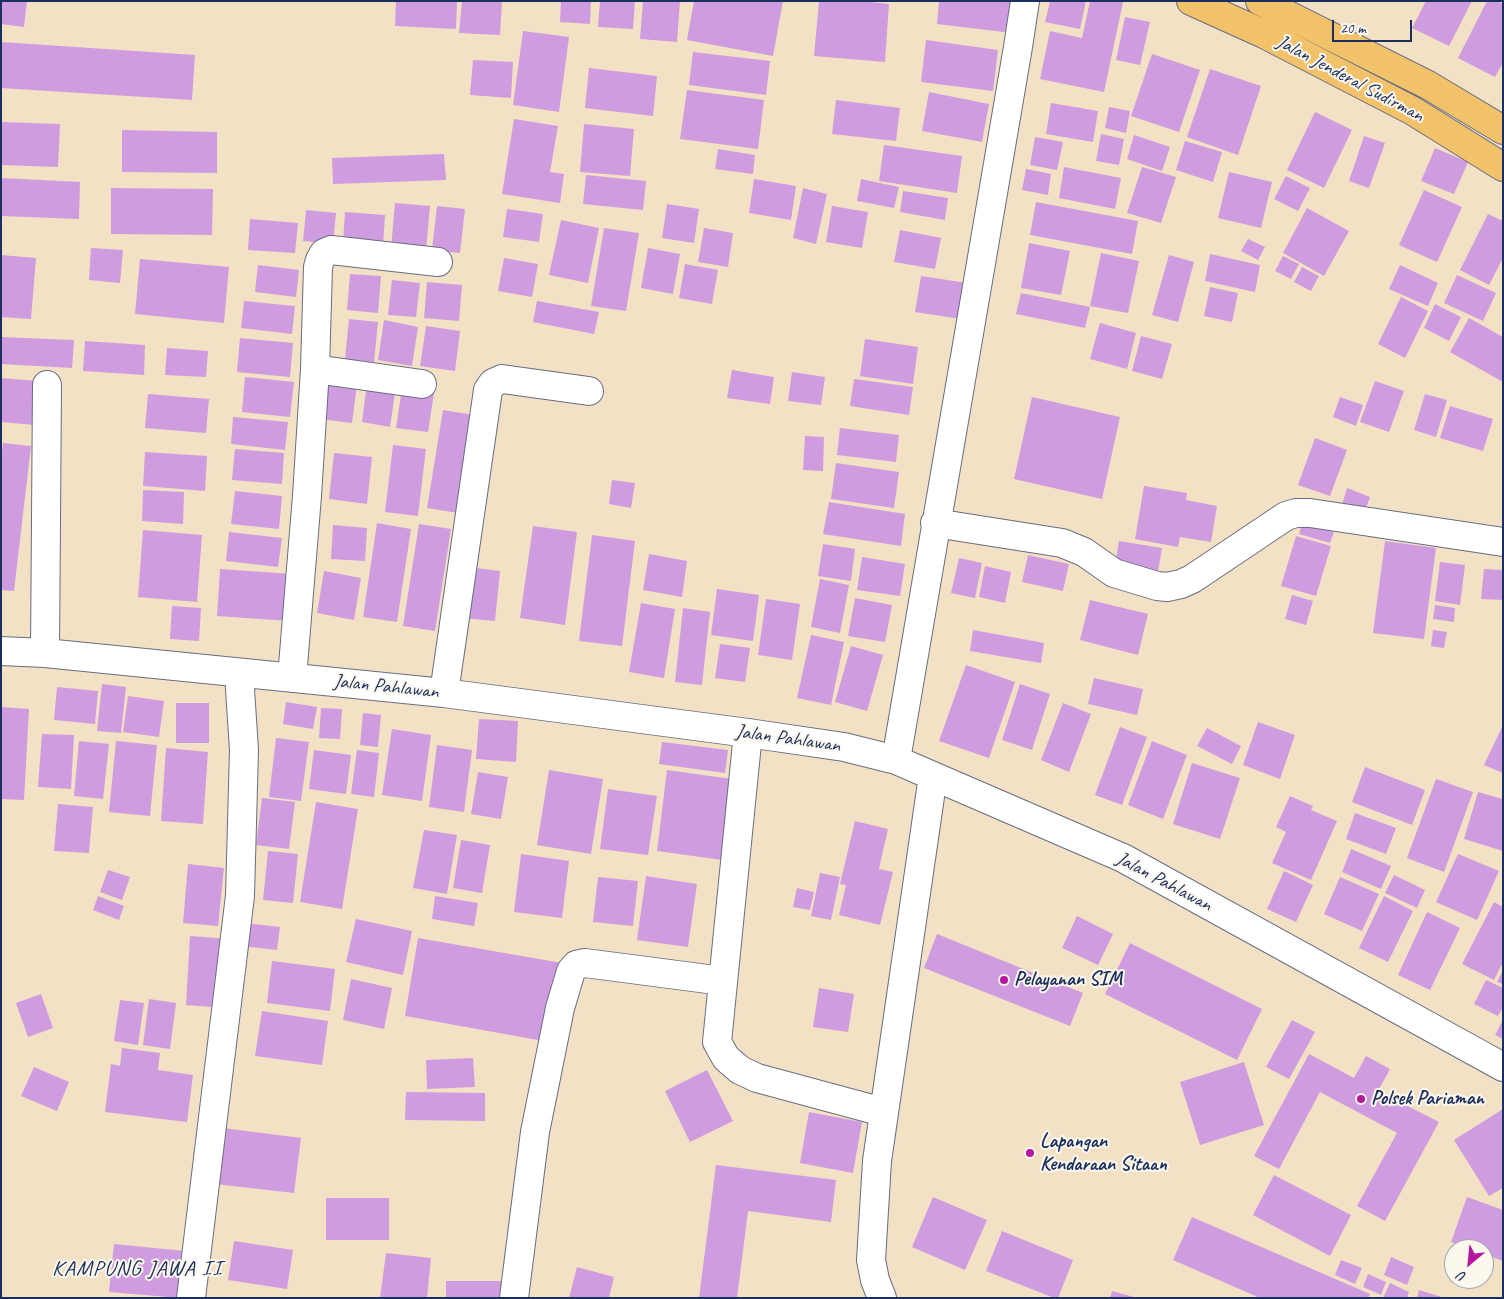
<!DOCTYPE html>
<html>
<head>
<meta charset="utf-8">
<style>
  body { margin:0 }
  #map { position:relative; width:1504px; height:1299px; overflow:hidden; background:#f3e1c5; font-family:Caveat,sans-serif }
  canvas { display:block }
  .frame { position:absolute; inset:0; border:2px solid #1b2f5e; pointer-events:none }
  .north { position:absolute; left:1444px; top:1239px; width:50px; height:50px; box-sizing:border-box; background:#fbf7ec; border:1px solid #a1a7b3; border-radius:50%; rotate:208deg; font-size:14px; font-weight:700; line-height:20px; text-align:center; color:#1b2f5e }
  .north::after { content:''; display:block; margin:auto; width:18px; height:22px; background:#b5179e; clip-path:polygon(50% 0,100% 100%,50% 72%,0 100%) }
  .scale { position:absolute; left:1332px; top:20px; width:80px; height:22px; box-sizing:border-box; border:2px solid #1b2f5e; border-top:0; padding-left:6px; font-size:15px; line-height:18px; white-space:nowrap; color:#1b2f5e; -webkit-text-stroke:4px #fbf7ec; paint-order:stroke }
</style>
</head>
<body>
<div id="map">
<canvas width="1504" height="1299"></canvas>
<div class="frame"></div>
<div class="north">U</div>
<div class="scale">20 m</div>
</div>
<script>
const ctx = document.querySelector('canvas').getContext('2d');
ctx.lineJoin = 'round';
function paint(path, color) {
  ctx.fillStyle = color;
  ctx.fill(path, 'evenodd');
}
function toPath(rows) {
  const path = new Path2D();
  for (const r of rows) {
    path.moveTo(r[0], r[1]);
    for (let i = 2; i < r.length; i += 2) path.lineTo(r[i], r[i + 1]);
  }
  return path;
}
function strokePath(path, color, width, dash) {
  ctx.strokeStyle = color;
  ctx.lineWidth = width;
  ctx.lineCap = dash ? 'butt' : 'round';
  ctx.setLineDash(dash || []);
  ctx.stroke(path);
}
function label(font, color, halo, rows, align = 'center') {
  ctx.font = font + ' Caveat,sans-serif';
  ctx.lineWidth = 4;
  ctx.setLineDash([]);
  ctx.textBaseline = 'middle';
  ctx.strokeStyle = halo;
  ctx.fillStyle = color;
  for (const [text, x, y, turn = 0] of rows) {
    ctx.save();
    ctx.translate(x, y);
    ctx.rotate((+turn || 0) * Math.PI / 180);
    ctx.textAlign = isNaN(turn) ? turn : align;
    if (halo) ctx.strokeText(text, 0, 0);
    ctx.fillText(text, 0, 0);
    ctx.restore();
  }
}
const building = toPath([
  [1,1,27,1,24,27,1,24],
  [396,1,457,1,456,29,395,26],
  [462,1,502,1,500,35,459,33],
  [561,1,591,1,590,24,560,22],
  [600,1,635,1,633,29,598,27],
  [643,1,680,1,677,42,640,39],
  [694,1,783,1,773,56,687,40],
  [819,1,861,1,889,4,885,62,814,56],
  [939,1,1015,1,1012,33,937,24],
  [1050,1,1086,1,1080,29,1045,22],
  [1090,1,1123,2,1104,92,1040,79,1050,31,1082,38],
  [1426,1,1472,1,1449,46,1412,28],
  [1487,1,1497,1,1503,4,1503,63,1495,77,1458,58],
  [1125,17,1150,22,1140,65,1116,60],
  [523,31,569,37,559,112,513,105],
  [926,40,998,50,993,91,921,82],
  [1,42,195,55,192,100,1,88],
  [693,52,770,61,766,95,689,85],
  [1152,54,1200,70,1179,132,1131,116],
  [473,60,513,62,511,98,470,95],
  [589,68,657,76,653,116,585,108],
  [1210,69,1261,86,1238,155,1187,137],
  [687,90,764,100,758,149,680,139],
  [929,92,989,104,982,142,922,131],
  [836,100,900,108,896,141,832,134],
  [1051,103,1098,111,1093,142,1046,134],
  [1109,107,1130,111,1126,133,1105,128],
  [1315,112,1352,130,1324,188,1287,170],
  [514,119,558,126,550,172,564,174,560,203,502,194],
  [1,122,60,124,58,167,1,165],
  [584,124,634,129,630,176,580,172],
  [122,130,217,132,217,173,122,172],
  [1101,134,1124,139,1119,165,1096,161],
  [1134,135,1170,147,1162,171,1127,159],
  [1364,136,1385,143,1369,188,1349,181],
  [1035,137,1063,142,1057,170,1030,165],
  [1185,141,1222,152,1213,182,1176,170],
  [884,145,962,156,957,193,879,181],
  [1435,148,1468,162,1454,194,1421,181],
  [718,149,755,155,753,174,715,169],
  [444,154,446,180,333,184,332,158],
  [1064,167,1121,178,1115,209,1059,198],
  [1142,167,1176,177,1161,223,1127,213],
  [1026,169,1051,174,1048,195,1022,190],
  [1229,172,1272,182,1261,228,1218,218],
  [586,175,646,181,643,210,583,204],
  [1286,176,1310,188,1298,211,1274,199],
  [1,178,80,182,79,219,1,216],
  [754,179,796,186,791,220,749,213],
  [861,179,899,187,894,208,857,201],
  [111,188,213,189,212,235,111,234],
  [803,188,827,194,816,244,793,238],
  [1424,190,1462,207,1437,262,1399,245],
  [903,191,948,198,945,220,900,212],
  [1036,202,1138,221,1132,254,1030,235],
  [395,203,430,206,426,251,391,248],
  [667,204,699,209,694,243,662,238],
  [437,206,465,209,460,253,432,250],
  [832,206,868,212,862,248,826,242],
  [1307,208,1349,231,1324,276,1283,253],
  [507,209,543,214,539,242,503,237],
  [306,210,336,213,333,244,303,241],
  [345,212,385,215,383,246,343,242],
  [1488,214,1503,221,1503,258,1489,285,1460,270],
  [250,219,298,223,295,253,248,250],
  [561,220,599,228,588,283,549,275],
  [604,228,639,233,626,311,591,306],
  [704,228,733,233,728,267,698,262],
  [900,230,941,238,935,269,894,262],
  [1248,239,1265,247,1258,260,1241,251],
  [1029,243,1070,251,1061,295,1021,288],
  [91,248,123,250,120,283,89,280],
  [648,248,680,254,673,294,641,288],
  [1101,253,1139,261,1128,313,1090,306],
  [1210,254,1260,265,1255,292,1205,281],
  [1,255,36,258,31,319,1,317],
  [1169,255,1194,262,1178,322,1152,315],
  [1283,256,1299,264,1291,279,1275,271],
  [504,258,538,264,532,297,498,291],
  [140,259,229,267,224,323,135,314],
  [685,264,718,270,712,304,679,298],
  [258,265,299,270,296,297,255,292],
  [1400,265,1438,283,1428,306,1389,289],
  [1302,267,1319,276,1311,291,1294,282],
  [350,274,381,276,378,313,347,310],
  [1457,275,1496,293,1483,321,1444,303],
  [921,276,967,283,961,319,915,312],
  [392,280,420,283,416,317,388,315],
  [427,282,462,285,459,321,424,318],
  [1210,287,1238,293,1232,322,1204,316],
  [1021,293,1090,307,1085,328,1016,314],
  [1401,297,1428,311,1405,358,1378,344],
  [244,301,295,306,292,334,241,328],
  [537,301,599,312,594,334,533,322],
  [1435,304,1461,317,1449,341,1424,328],
  [1469,318,1503,337,1503,382,1450,352],
  [349,319,378,322,374,362,345,359],
  [384,320,418,327,412,366,378,360],
  [1100,323,1136,333,1127,369,1090,359],
  [426,326,460,331,455,371,420,366],
  [1141,336,1172,344,1162,379,1132,371],
  [1,337,74,340,72,368,1,364],
  [240,338,293,343,290,377,237,372],
  [865,339,918,347,913,384,860,376],
  [85,341,145,345,144,375,83,371],
  [167,348,208,351,206,377,165,375],
  [732,370,774,377,770,404,727,398],
  [792,372,825,377,821,405,788,401],
  [245,377,294,382,290,417,242,412],
  [1,378,38,381,35,425,1,422],
  [854,379,913,387,909,415,850,406],
  [324,380,357,385,352,423,319,419],
  [1375,381,1404,391,1389,432,1360,422],
  [367,383,396,386,390,427,362,422],
  [402,388,434,393,428,432,396,428],
  [148,394,209,399,206,433,145,428],
  [1425,394,1447,400,1436,437,1414,430],
  [1032,397,1120,417,1102,499,1014,479],
  [1340,397,1363,405,1356,426,1333,417],
  [1450,406,1493,419,1483,451,1440,438],
  [443,410,474,415,458,513,427,508],
  [233,417,288,422,285,450,231,444],
  [840,428,899,435,896,462,837,455],
  [805,436,824,437,823,471,803,470],
  [1315,438,1347,450,1330,496,1298,485],
  [3,443,31,446,14,591,1,590,1,458],
  [393,445,426,449,418,516,385,512],
  [235,449,284,453,282,484,232,480],
  [145,452,207,456,205,491,143,486],
  [334,453,372,457,367,504,329,499],
  [836,463,899,472,894,508,831,499],
  [612,480,635,483,631,508,609,504],
  [1144,486,1187,493,1186,500,1217,506,1211,542,1180,537,1178,547,1135,539],
  [1347,488,1370,497,1364,513,1342,505],
  [143,490,184,492,183,524,142,521],
  [235,491,282,496,279,529,231,524],
  [829,502,905,514,901,546,823,534],
  [377,523,411,529,397,622,363,617],
  [1302,523,1334,532,1330,543,1299,534],
  [419,524,451,529,435,631,403,626],
  [333,525,367,528,365,561,331,559],
  [533,526,577,532,565,625,520,618],
  [143,530,202,535,197,602,138,597],
  [229,532,282,538,278,567,226,561],
  [592,535,635,541,622,646,579,641],
  [1296,536,1331,546,1316,596,1281,586],
  [1119,541,1162,548,1157,578,1114,571],
  [1385,541,1436,548,1424,639,1373,633],
  [823,544,855,549,851,581,818,576],
  [649,554,687,561,682,597,643,590],
  [1028,555,1069,564,1063,591,1022,582],
  [862,557,905,564,900,596,857,590],
  [959,558,982,563,975,598,951,593],
  [1440,562,1465,565,1460,605,1435,601],
  [985,566,1011,572,1005,603,979,597],
  [468,567,500,571,495,621,463,618],
  [220,569,292,574,289,621,217,616],
  [1484,569,1503,570,1503,600,1481,599],
  [324,571,361,578,354,620,317,613],
  [820,579,849,585,840,633,811,627],
  [717,589,759,595,753,641,711,635],
  [1292,595,1313,601,1306,625,1285,619],
  [855,598,892,605,885,642,848,636],
  [766,599,800,604,792,660,758,655],
  [1090,600,1148,614,1138,655,1080,640],
  [641,603,675,609,664,678,629,672],
  [1435,605,1455,608,1454,622,1433,619],
  [172,606,201,608,199,641,170,639],
  [683,608,710,612,702,685,675,682],
  [973,630,1044,643,1041,663,970,651],
  [1433,630,1447,632,1444,648,1431,646],
  [811,635,844,642,831,705,797,698],
  [720,644,750,648,745,682,715,678],
  [851,646,883,655,867,711,835,702],
  [966,665,1015,682,989,758,939,741],
  [1094,678,1143,689,1137,715,1088,704],
  [102,684,126,687,121,733,97,731],
  [1020,684,1050,694,1032,750,1002,740],
  [57,687,98,691,95,724,54,720],
  [128,696,164,701,159,737,123,732],
  [286,702,317,707,313,729,283,724],
  [176,703,209,703,209,743,176,743],
  [1063,703,1091,714,1069,772,1041,760],
  [1,707,29,709,24,800,1,799],
  [321,708,342,709,340,739,319,738],
  [363,713,381,715,378,747,360,745],
  [479,719,518,721,516,762,476,759],
  [1258,722,1295,735,1280,779,1243,765],
  [1503,725,1503,773,1484,765],
  [1120,727,1147,737,1122,805,1095,795],
  [1207,728,1241,746,1232,764,1197,746],
  [392,729,431,735,422,801,382,795],
  [42,734,74,735,71,789,38,787],
  [276,738,309,742,301,801,269,797],
  [79,741,109,744,103,799,74,796],
  [116,741,157,745,150,816,109,812],
  [1152,741,1187,755,1163,819,1128,805],
  [662,742,728,750,725,773,659,764],
  [437,745,472,750,464,812,429,807],
  [166,748,208,752,203,824,161,821],
  [314,750,351,755,346,794,309,789],
  [357,750,379,753,374,797,351,794],
  [1192,763,1240,778,1220,839,1173,824],
  [1365,767,1425,790,1412,825,1352,802],
  [549,770,603,779,591,854,537,845],
  [667,770,732,779,722,860,657,851],
  [478,772,508,777,501,819,471,814],
  [1436,779,1473,792,1444,872,1407,858],
  [608,789,657,796,648,855,600,849],
  [1478,792,1503,799,1503,851,1464,839],
  [1290,796,1313,806,1311,810,1337,821,1311,880,1272,863,1286,832,1276,827],
  [262,798,295,802,289,849,256,845],
  [316,802,358,809,342,909,300,902],
  [58,804,93,807,89,853,54,851],
  [1355,813,1396,828,1386,854,1346,839],
  [855,821,888,829,879,869,893,872,880,925,839,915,846,885,840,884],
  [424,830,457,835,447,894,413,888],
  [461,840,490,845,482,893,453,888],
  [1351,849,1391,866,1381,889,1342,872],
  [268,851,298,854,293,903,263,900],
  [521,854,569,861,562,918,514,912],
  [1458,854,1499,871,1477,920,1436,902],
  [188,864,224,868,218,926,183,923],
  [108,870,130,877,122,900,100,892],
  [1284,871,1313,885,1296,922,1267,909],
  [820,873,840,877,831,920,811,916],
  [1394,875,1425,890,1417,908,1385,893],
  [646,876,697,884,688,947,637,940],
  [598,877,638,881,633,926,593,922],
  [1340,877,1379,894,1362,931,1324,914],
  [797,888,814,892,810,910,793,907],
  [98,896,124,906,119,920,93,910],
  [435,896,478,903,474,926,432,919],
  [1384,896,1413,911,1388,962,1359,948],
  [1494,902,1503,907,1503,962,1494,980,1462,964],
  [1427,912,1460,928,1430,990,1398,975],
  [1077,916,1113,934,1098,965,1062,948],
  [356,919,412,931,403,975,346,962],
  [244,923,280,927,277,950,242,946],
  [937,934,1083,993,1070,1026,924,968],
  [190,936,229,939,225,1008,186,1005],
  [418,938,562,963,549,1042,405,1016],
  [1130,943,1262,1009,1237,1060,1105,994],
  [272,961,335,969,330,1011,267,1003],
  [1503,970,1503,984,1497,982],
  [351,979,392,988,384,1029,343,1020],
  [1486,980,1503,988,1503,1007,1498,1016,1474,1004],
  [819,988,854,994,848,1032,813,1027],
  [41,994,53,1028,28,1037,16,1003],
  [149,999,176,1003,170,1049,143,1045],
  [120,1000,144,1003,138,1045,114,1041],
  [262,1011,328,1021,322,1065,255,1056],
  [1292,1020,1315,1032,1289,1079,1266,1067],
  [1503,1020,1503,1039,1495,1035],
  [122,1048,160,1053,158,1070,193,1075,187,1122,105,1112,111,1064,120,1066],
  [1309,1054,1354,1078,1366,1056,1390,1069,1378,1091,1439,1122,1385,1221,1357,1206,1397,1133,1320,1092,1279,1169,1254,1156],
  [473,1058,475,1087,427,1089,426,1060],
  [1244,1062,1264,1125,1200,1145,1180,1082],
  [34,1067,69,1082,57,1111,21,1096],
  [707,1070,733,1121,690,1142,665,1091],
  [406,1092,485,1093,485,1121,405,1120],
  [1503,1109,1503,1188,1489,1196,1454,1140],
  [809,1112,862,1122,853,1173,800,1163],
  [223,1128,301,1138,294,1193,215,1184],
  [716,1165,836,1180,831,1222,748,1211,737,1298,699,1298],
  [1274,1175,1351,1215,1330,1256,1253,1215],
  [933,1197,987,1220,965,1270,912,1247],
  [1467,1197,1503,1210,1503,1261,1484,1254,1484,1249,1471,1249,1451,1242],
  [326,1198,389,1198,389,1240,326,1240],
  [1192,1217,1370,1294,1368,1298,1260,1298,1173,1260],
  [1002,1231,1073,1260,1058,1298,1054,1298,986,1271],
  [234,1241,293,1250,287,1289,228,1280],
  [114,1244,185,1251,180,1298,109,1292],
  [386,1253,431,1258,427,1298,380,1298],
  [1391,1257,1414,1267,1407,1285,1384,1275],
  [1341,1260,1362,1268,1355,1284,1335,1275],
  [577,1267,614,1277,609,1298,569,1298],
  [1368,1274,1386,1282,1381,1295,1363,1287],
  [446,1281,507,1281,507,1298,446,1298],
  [1390,1283,1409,1292,1407,1298,1383,1298],
  [1419,1290,1442,1297,1442,1298,1417,1298],
  [1112,1291,1134,1297,1134,1298,1110,1298]
]);
const minor = toPath([
  [315,369,422,384],
  [935,523,1062,543,1084,552,1114,573,1157,586,1167,587,1181,584,1192,579,1286,516,1296,513,1310,513,1503,542],
  [1,651,45,653,444,693,748,733,844,747,896,760,1123,858,1503,1067],
  [45,653,47,385],
  [292,678,307,496,315,369,318,267,320,260,324,253,331,250,438,262],
  [444,693,488,390,493,383,502,379,589,391],
  [748,733,717,1042,726,1058,740,1070,757,1078,883,1112],
  [896,760,1018,47,1025,1],
  [191,1298,240,896,244,750,239,674],
  [514,1298,535,1132,560,1008,571,971,576,965,585,963,723,981],
  [882,1298,875,1280,871,1260,877,1161,933,776]
]);
const major = toPath([
  [1191,1,1264,34,1413,111,1503,167],
  [1260,1,1428,85,1503,130]
]);
const markers = [
  [1004,980,5,"#b5179e"],
  [1361,1099,5,"#b5179e"],
  [1030,1153,5,"#b5179e"]
];
const streetNames = [
  ["Jalan Jenderal Sudirman",1350,79,28],
  ["Jalan Pahlawan",386,687,6],
  ["Jalan Pahlawan",788,739,8],
  ["Jalan Pahlawan",1164,882,28]
];
const poiNames = [
  ["Pelayanan SIM",1014,980],
  ["Polsek Pariaman",1371,1099],
  ["Lapangan",1040,1142],
  ["Kendaraan Sitaan",1040,1165]
];
const quarterNames = [
  ["KAMPUNG JAWA II",137,1269]
];
paint(building, '#d09ce0');
strokePath(minor, '#676d82', 30);
strokePath(major, '#676d82', 30);
strokePath(minor, '#fff', 28);
strokePath(major, '#f2c26a', 28);
for (const [x, y, r, color] of markers) {
  const dot = new Path2D();
  dot.arc(x, y, r, 0, 2 * Math.PI);
  ctx.fillStyle = color;
  ctx.fill(dot);
  strokePath(dot, '#fbf7ec', 2);
}
label('20px', '#1b2f5e', '#fbf7ec', streetNames);
label('bold 20px', '#1b2f5e', '#fbf7ec', poiNames, 'left');
ctx.letterSpacing = '1px';
label('22px', '#1b2f5e', '#fbf7ec', quarterNames);
ctx.letterSpacing = '0px';
</script>
</body>
</html>
